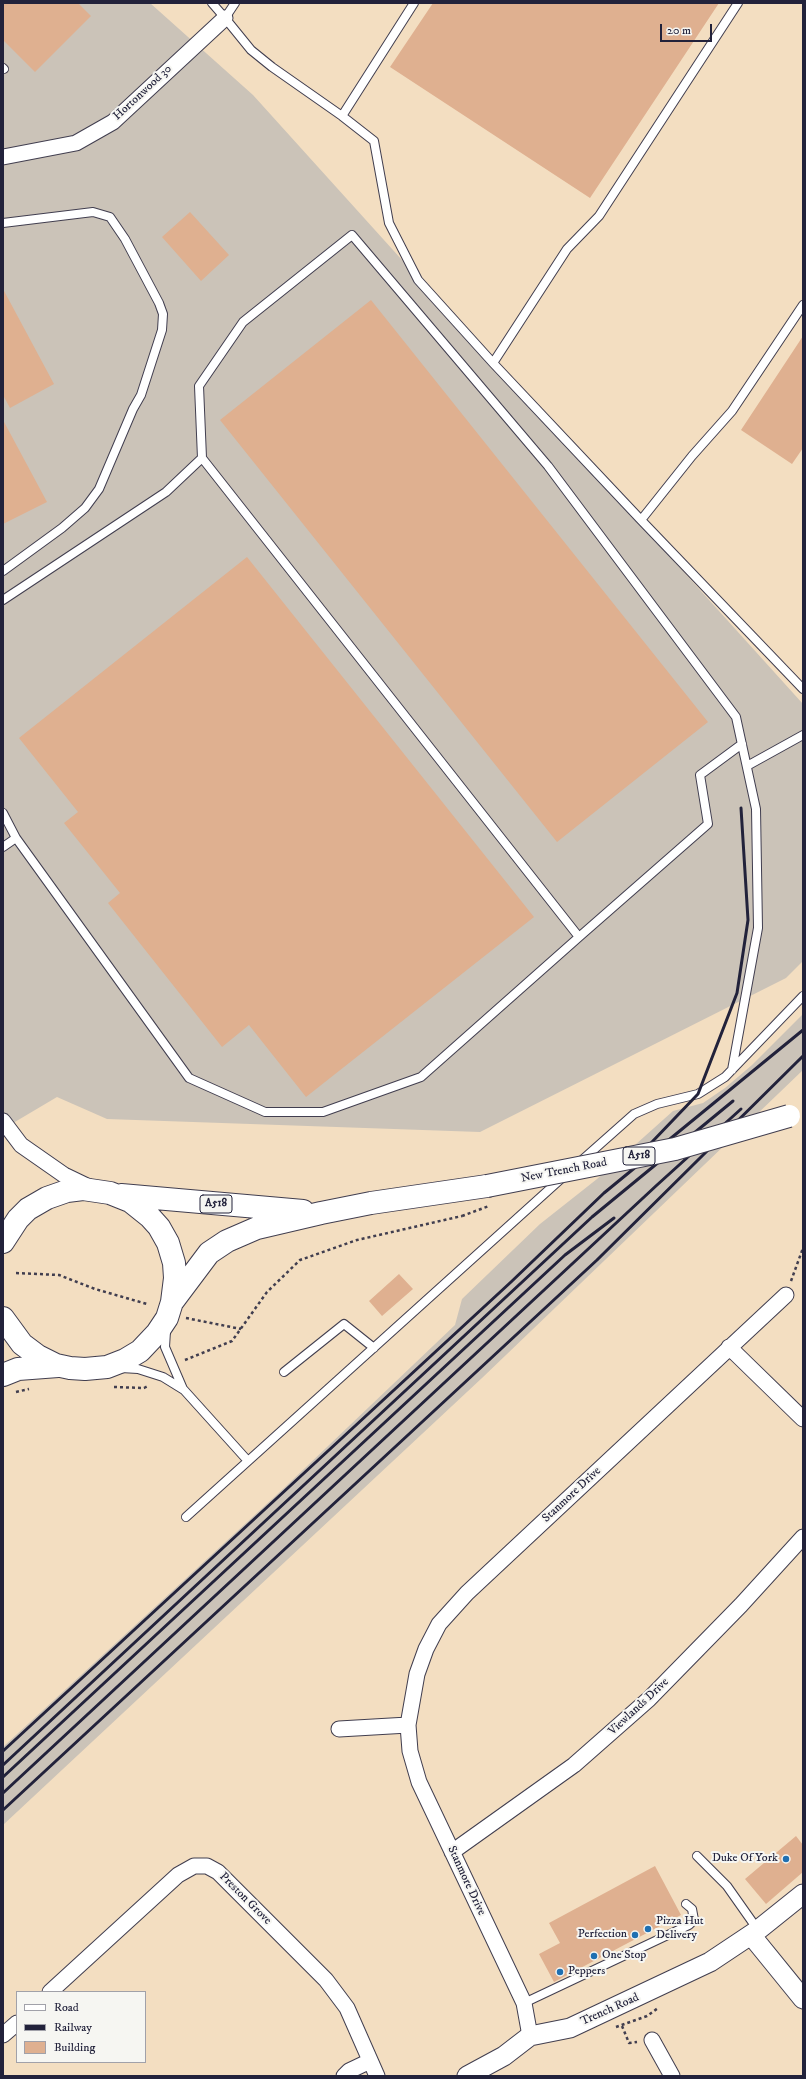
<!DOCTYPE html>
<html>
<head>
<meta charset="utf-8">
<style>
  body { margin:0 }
  #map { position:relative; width:806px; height:2079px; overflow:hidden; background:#f3dec1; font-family:"IM FELL DW Pica",serif }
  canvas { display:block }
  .frame { position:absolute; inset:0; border:4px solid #22223b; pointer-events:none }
  .legend { position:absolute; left:16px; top:1991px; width:130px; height:72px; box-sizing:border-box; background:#f6f6f2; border:1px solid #a1a1a9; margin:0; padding:5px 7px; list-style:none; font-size:12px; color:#22223b }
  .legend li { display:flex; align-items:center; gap:8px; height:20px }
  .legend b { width:20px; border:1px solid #a1a1a9 }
  .scale { position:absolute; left:660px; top:24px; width:52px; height:18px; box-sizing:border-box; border:2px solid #22223b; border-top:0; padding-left:5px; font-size:12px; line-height:14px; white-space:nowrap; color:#22223b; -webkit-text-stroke:3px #f6f6f2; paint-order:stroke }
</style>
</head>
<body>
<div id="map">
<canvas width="806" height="2079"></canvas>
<div class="frame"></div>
<ul class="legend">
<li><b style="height:5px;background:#fff"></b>Road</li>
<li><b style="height:5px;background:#22223b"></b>Railway</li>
<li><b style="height:11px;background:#dfb090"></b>Building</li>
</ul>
<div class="scale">20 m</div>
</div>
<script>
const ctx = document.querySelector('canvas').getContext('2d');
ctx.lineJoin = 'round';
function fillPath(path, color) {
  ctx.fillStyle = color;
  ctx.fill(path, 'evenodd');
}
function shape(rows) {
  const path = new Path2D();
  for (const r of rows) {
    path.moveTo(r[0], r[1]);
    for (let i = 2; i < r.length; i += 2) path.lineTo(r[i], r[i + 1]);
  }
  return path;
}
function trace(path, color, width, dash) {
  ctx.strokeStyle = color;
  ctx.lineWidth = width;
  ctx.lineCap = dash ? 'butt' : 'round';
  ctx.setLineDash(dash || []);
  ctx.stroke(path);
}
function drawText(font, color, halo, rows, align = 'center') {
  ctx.font = font + ' "IM FELL DW Pica",serif';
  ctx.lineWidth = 4;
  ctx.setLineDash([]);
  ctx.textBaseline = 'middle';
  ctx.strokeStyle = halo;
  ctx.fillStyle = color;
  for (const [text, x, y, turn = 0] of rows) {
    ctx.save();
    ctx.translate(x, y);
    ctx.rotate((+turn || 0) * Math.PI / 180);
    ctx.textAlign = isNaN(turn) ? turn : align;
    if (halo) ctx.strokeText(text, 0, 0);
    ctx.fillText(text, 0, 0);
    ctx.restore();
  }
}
fillPath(shape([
  [3,3,150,3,253,95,803,704,803,961,786,978,480,1132,107,1119,57,1097,3,1129],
  [803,1014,803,1070,482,1378,3,1825,3,1747,284,1488,455,1325,462,1299,540,1224,597,1179,673,1111,703,1103,725,1088,752,1065]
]), '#cbc3b8');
fillPath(shape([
  [3,3,78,3,91,16,35,72,3,40],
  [433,3,719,3,590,198,390,67],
  [190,212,229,255,201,281,162,237],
  [3,289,54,384,10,408,3,395],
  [371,300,708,722,557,842,220,420],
  [803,336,803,448,792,464,741,430],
  [3,420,47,502,3,524],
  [247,557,534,917,306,1097,249,1025,222,1047,108,903,120,893,64,823,78,812,19,738],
  [399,1274,413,1289,382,1316,369,1301],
  [796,1836,803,1845,803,1872,766,1904,745,1879],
  [655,1866,681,1915,554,1982,539,1954,560,1943,549,1923]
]), '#dfb090');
const service = shape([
  [212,3,225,18,235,3],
  [225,18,251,50,272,67,342,116,374,141,389,223,418,280,493,363,641,520,803,689],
  [3,68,4,69],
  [342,116,414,3],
  [3,223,93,212,110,217,125,239,159,303,163,314,162,330,141,395,133,409,99,489,85,508,62,528,3,571],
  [493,363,567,249,599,216,738,3],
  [202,458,199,386,243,322,352,235,548,466,736,717,756,809,758,928,732,1070],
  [641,520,692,456,732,411,803,305],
  [3,600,166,492,202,458,579,937,421,1077,323,1112,265,1112,189,1078,16,838,3,813],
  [747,766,803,735],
  [3,847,16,838],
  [579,937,708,824,700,775,742,744],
  [581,1161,634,1114,657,1104,698,1094,725,1077,803,996],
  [166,1331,165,1347,183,1389],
  [121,1368,138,1369,163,1377,184,1390,248,1461],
  [284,1372,344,1324,374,1348],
  [186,1517,563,1177],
  [697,1856,727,1886,758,1930],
  [524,2003,689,1925,694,1920,692,1909,686,1904]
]);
const minor = shape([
  [3,157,76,143,113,122,225,18],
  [3,1121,21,1145,64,1175,91,1188],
  [729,1347,803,1419],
  [339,1729,408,1725],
  [452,1852,574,1765,649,1699,741,1605,803,1537],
  [50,1992,178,1875,194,1866,207,1866,218,1872,326,1980,347,2008,377,2076],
  [3,2035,17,2023],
  [530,2036,524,2003,419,1782,410,1751,408,1725,417,1674,426,1649,439,1624,467,1593,786,1295],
  [652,2040,672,2076],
  [344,2076,349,2071,370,2061]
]);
const tertiary = shape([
  [751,1935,803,1999],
  [467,2076,504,2056,530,2036,570,2028,710,1962,758,1930,803,1894]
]);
const trunk = shape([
  [121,1195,303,1211],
  [3,1242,18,1219,28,1209,47,1198,67,1191,83,1189,110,1193,130,1201,150,1217,159,1227,168,1243,174,1263,175,1278,172,1302,167,1318,157,1333,140,1351,125,1360,107,1367,85,1369,70,1368,56,1365,38,1356,22,1344,3,1318],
  [173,1301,209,1253,227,1241,257,1228,321,1213,371,1203,487,1186],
  [3,1375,18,1369,58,1366]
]);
trace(service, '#413e4f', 10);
trace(minor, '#413e4f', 17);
trace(tertiary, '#413e4f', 21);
trace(trunk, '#413e4f', 24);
trace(shape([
  [16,1273,59,1275,95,1289,147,1304],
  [791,1281,803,1248],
  [186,1318,241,1329],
  [185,1360,232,1341,267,1292,300,1260,357,1240,462,1216],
  [114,1387,144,1388,148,1386],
  [16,1392,29,1389],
  [622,2026,629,2043,637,2042],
  [616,2027,647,2016,658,2008]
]), '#413e4f', 2.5, [3, 3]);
trace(service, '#fff', 8);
trace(minor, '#fff', 15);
trace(tertiary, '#fff', 19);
trace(trunk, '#fff', 22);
trace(shape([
  [628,1167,698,1094,737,993,748,920,741,808],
  [3,1751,511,1282,604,1193,803,1030],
  [3,1765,592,1217,733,1101],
  [3,1777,565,1255,614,1218],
  [3,1793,657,1185,741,1109],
  [3,1810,597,1260,803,1056]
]), '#22223b', 3);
const trunkBridge = shape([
  [487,1186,675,1149,789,1116]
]);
trace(trunkBridge, '#413e4f', 24, []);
trace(shape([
  [462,1216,489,1206]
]), '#413e4f', 2.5, [3, 3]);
trace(trunkBridge, '#fff', 22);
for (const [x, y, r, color] of [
  [786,1859,4,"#1f6fb2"],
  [648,1929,4,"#1f6fb2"],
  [635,1935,4,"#1f6fb2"],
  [594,1956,4,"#1f6fb2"],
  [560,1972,4,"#1f6fb2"]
]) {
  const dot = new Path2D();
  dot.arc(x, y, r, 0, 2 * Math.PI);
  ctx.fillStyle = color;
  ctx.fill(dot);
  trace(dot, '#f6f6f2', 1.5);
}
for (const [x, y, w] of [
  [639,1156,32],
  [216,1204,32]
]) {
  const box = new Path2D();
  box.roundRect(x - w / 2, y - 9, w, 18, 3);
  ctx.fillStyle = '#f6f6f2';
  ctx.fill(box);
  trace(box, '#22223b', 1);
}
drawText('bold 11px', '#22223b', null, [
  ["A518",639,1156],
  ["A518",216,1204]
]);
drawText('12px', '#22223b', '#f6f6f2', [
  ["Hortonwood 30",143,93,-43],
  ["New Trench Road",564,1171,-11],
  ["Stanmore Drive",572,1495,-43],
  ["Viewlands Drive",639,1707,-43],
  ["Stanmore Drive",466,1881,65],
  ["Preston Grove",245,1899,45],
  ["Trench Road",610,2010,-24]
]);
drawText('12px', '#22223b', '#f6f6f2', [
  ["Duke Of York",778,1859,"right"],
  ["Pizza Hut",656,1922],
  ["Delivery",656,1936],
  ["Perfection",627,1935,"right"],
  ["One Stop",602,1956],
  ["Peppers",568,1972]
], 'left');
</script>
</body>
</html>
